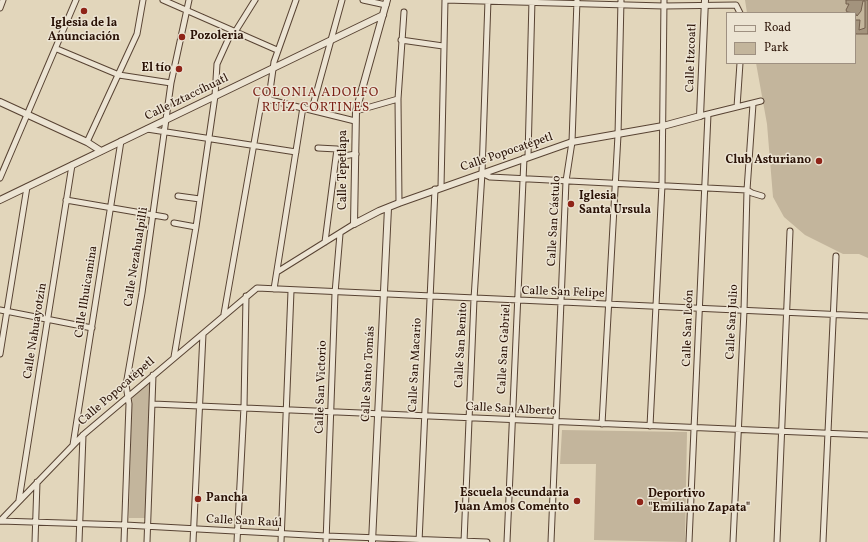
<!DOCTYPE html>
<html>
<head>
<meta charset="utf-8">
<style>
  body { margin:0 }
  #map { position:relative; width:868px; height:542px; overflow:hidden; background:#e2d6bb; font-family:Vollkorn,serif }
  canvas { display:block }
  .legend { position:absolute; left:726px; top:12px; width:130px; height:52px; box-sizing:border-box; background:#ece4d3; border:1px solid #9e9081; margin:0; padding:5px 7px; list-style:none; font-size:12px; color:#2a1206 }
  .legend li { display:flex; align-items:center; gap:8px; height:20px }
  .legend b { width:20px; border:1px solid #9e9081 }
</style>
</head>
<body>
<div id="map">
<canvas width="868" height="542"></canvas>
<ul class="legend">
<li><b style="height:5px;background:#ece4d3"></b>Road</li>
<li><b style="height:11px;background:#c3b59c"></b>Park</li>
</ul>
</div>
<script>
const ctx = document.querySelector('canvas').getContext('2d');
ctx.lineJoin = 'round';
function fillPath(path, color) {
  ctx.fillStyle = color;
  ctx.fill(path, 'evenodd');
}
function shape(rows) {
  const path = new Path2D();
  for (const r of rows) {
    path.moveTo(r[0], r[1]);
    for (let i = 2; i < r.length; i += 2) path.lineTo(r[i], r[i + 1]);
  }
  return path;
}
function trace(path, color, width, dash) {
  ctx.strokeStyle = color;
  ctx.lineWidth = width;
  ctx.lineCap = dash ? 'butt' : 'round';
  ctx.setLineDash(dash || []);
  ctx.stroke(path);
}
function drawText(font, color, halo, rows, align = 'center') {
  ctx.font = font + ' Vollkorn,serif';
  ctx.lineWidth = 3;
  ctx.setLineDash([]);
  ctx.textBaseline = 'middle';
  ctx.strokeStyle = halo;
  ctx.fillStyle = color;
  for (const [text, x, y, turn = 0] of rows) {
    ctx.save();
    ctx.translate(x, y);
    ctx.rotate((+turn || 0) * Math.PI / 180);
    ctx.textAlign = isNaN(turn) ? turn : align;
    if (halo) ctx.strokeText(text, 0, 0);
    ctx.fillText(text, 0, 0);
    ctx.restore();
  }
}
fillPath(shape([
  [745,0,868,0,868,258,859,254,843,254,805,235,784,217,773,197,767,124,756,63,855,63,855,13,747,13],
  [150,382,145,518,129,518,132,398],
  [562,430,687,432,685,542,594,540,596,464,560,464]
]), '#c3b59c');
const water = shape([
  [846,0,868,0,868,34,856,34,855,31,855,20,860,20,859,30,865,28,865,1,863,1,861,11,857,16,855,13,847,12,846,10,849,4,846,4,846,0]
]);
fillPath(water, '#a3937d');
trace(water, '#735f4d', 1);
const minor = shape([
  [163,0,277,50],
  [363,0,386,5],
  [445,0,664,6,736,5,740,13],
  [0,8,3,0],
  [235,32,255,0],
  [401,40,443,46],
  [57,49,119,75,171,83],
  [269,98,274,62,296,0],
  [737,107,740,63],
  [312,109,342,0],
  [356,111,398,99],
  [700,116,761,101],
  [147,129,296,152],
  [87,142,137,34,143,0],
  [318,148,337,149,325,242],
  [528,156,532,0],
  [337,157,356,154],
  [482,173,490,177,747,190,752,193,762,196],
  [0,178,76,0],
  [441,187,445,0],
  [178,196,200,199],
  [66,200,165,217],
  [399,203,398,99,404,12],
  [174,223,196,227],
  [277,272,354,224],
  [274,289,303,107],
  [0,310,92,328],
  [224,314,262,98,355,121],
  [0,354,27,187],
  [174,357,196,227,215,96,217,64,232,31],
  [153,404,868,435],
  [602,424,618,135,621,0],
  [650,426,662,185,664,0],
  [73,445,121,141],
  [19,500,72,165],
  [0,521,83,435,257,288,868,316],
  [0,521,125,525,326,536,487,542],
  [35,542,37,482],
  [79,542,83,435],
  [124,542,129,404,126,385,142,293,171,83,189,0],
  [147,542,153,375],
  [193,542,203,334],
  [237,542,244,407,246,296],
  [281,542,291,291],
  [326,542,335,293,340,234],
  [419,542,435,189],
  [464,542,474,299,482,173,488,0],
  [507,542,524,158],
  [551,542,566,181,572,142,577,0],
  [689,542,708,114],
  [733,542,744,311,747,190,753,104],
  [777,542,790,231],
  [823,542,836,256]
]);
const tertiary = shape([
  [0,102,87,142,101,151],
  [0,200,383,15],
  [354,224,379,211,399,203,572,142,663,126,700,116,705,0],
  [354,224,356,111,387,0],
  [372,542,388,208]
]);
trace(minor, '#584333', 7);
trace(tertiary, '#584333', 8);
trace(minor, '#ece4d3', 5);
trace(tertiary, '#ece4d3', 6);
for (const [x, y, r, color] of [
  [84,11,4,"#8f2418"],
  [182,37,4,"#8f2418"],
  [179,69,4,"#8f2418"],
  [819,161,4,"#8f2418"],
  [571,204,4,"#8f2418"],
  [198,499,4,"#8f2418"],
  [577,501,4,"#8f2418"],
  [640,502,4,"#8f2418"]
]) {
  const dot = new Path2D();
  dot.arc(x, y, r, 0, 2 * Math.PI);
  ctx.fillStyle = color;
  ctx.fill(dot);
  trace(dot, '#ece4d3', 1.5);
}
drawText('bold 12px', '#2a1206', '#ece4d3', [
  ["Iglesia de la",84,24,"center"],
  ["Anunciación",84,38,"center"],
  ["Pozoleria",190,37],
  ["El tío",171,69,"right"],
  ["Club Asturiano",811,161,"right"],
  ["Iglesia",579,197],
  ["Santa Ursula",579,211],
  ["Escuela Secundaria",569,494,"right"],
  ["Juan Amos Comento",569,508,"right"],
  ["Deportivo",648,495],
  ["\"Emiliano Zapata\"",648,509],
  ["Pancha",206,499]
], 'left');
drawText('12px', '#2a1206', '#ece4d3', [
  ["Calle Itzcoatl",692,58,-88],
  ["Calle Iztaccíhuatl",187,98,-26],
  ["Calle Popocatépetl",507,153,-19],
  ["Calle Tepetlapa",344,170,-90],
  ["Calle San Cástulo",555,221,-87],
  ["Calle Nezahualpilli",137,257,-81],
  ["Calle Ilhuicamina",87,292,-81],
  ["Calle San Felipe",563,293,2],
  ["Calle San Julio",733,322,-87],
  ["Calle San León",689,328,-88],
  ["Calle Nahuayotzin",36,331,-81],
  ["Calle San Benito",462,345,-87],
  ["Calle San Gabriel",505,349,-87],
  ["Calle San Macario",416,365,-87],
  ["Calle Santo Tomás",369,374,-87],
  ["Calle San Victorio",322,387,-88],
  ["Calle Popocatépetl",117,392,-41],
  ["Calle San Alberto",511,410,3],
  ["Calle San Raúl",244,522,3]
]);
ctx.letterSpacing = '1px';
drawText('13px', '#7a1f14', '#ece4d3', [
  ["COLONIA ADOLFO",316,94],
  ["RUÍZ CORTINES",316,109]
]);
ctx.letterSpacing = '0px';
</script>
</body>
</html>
